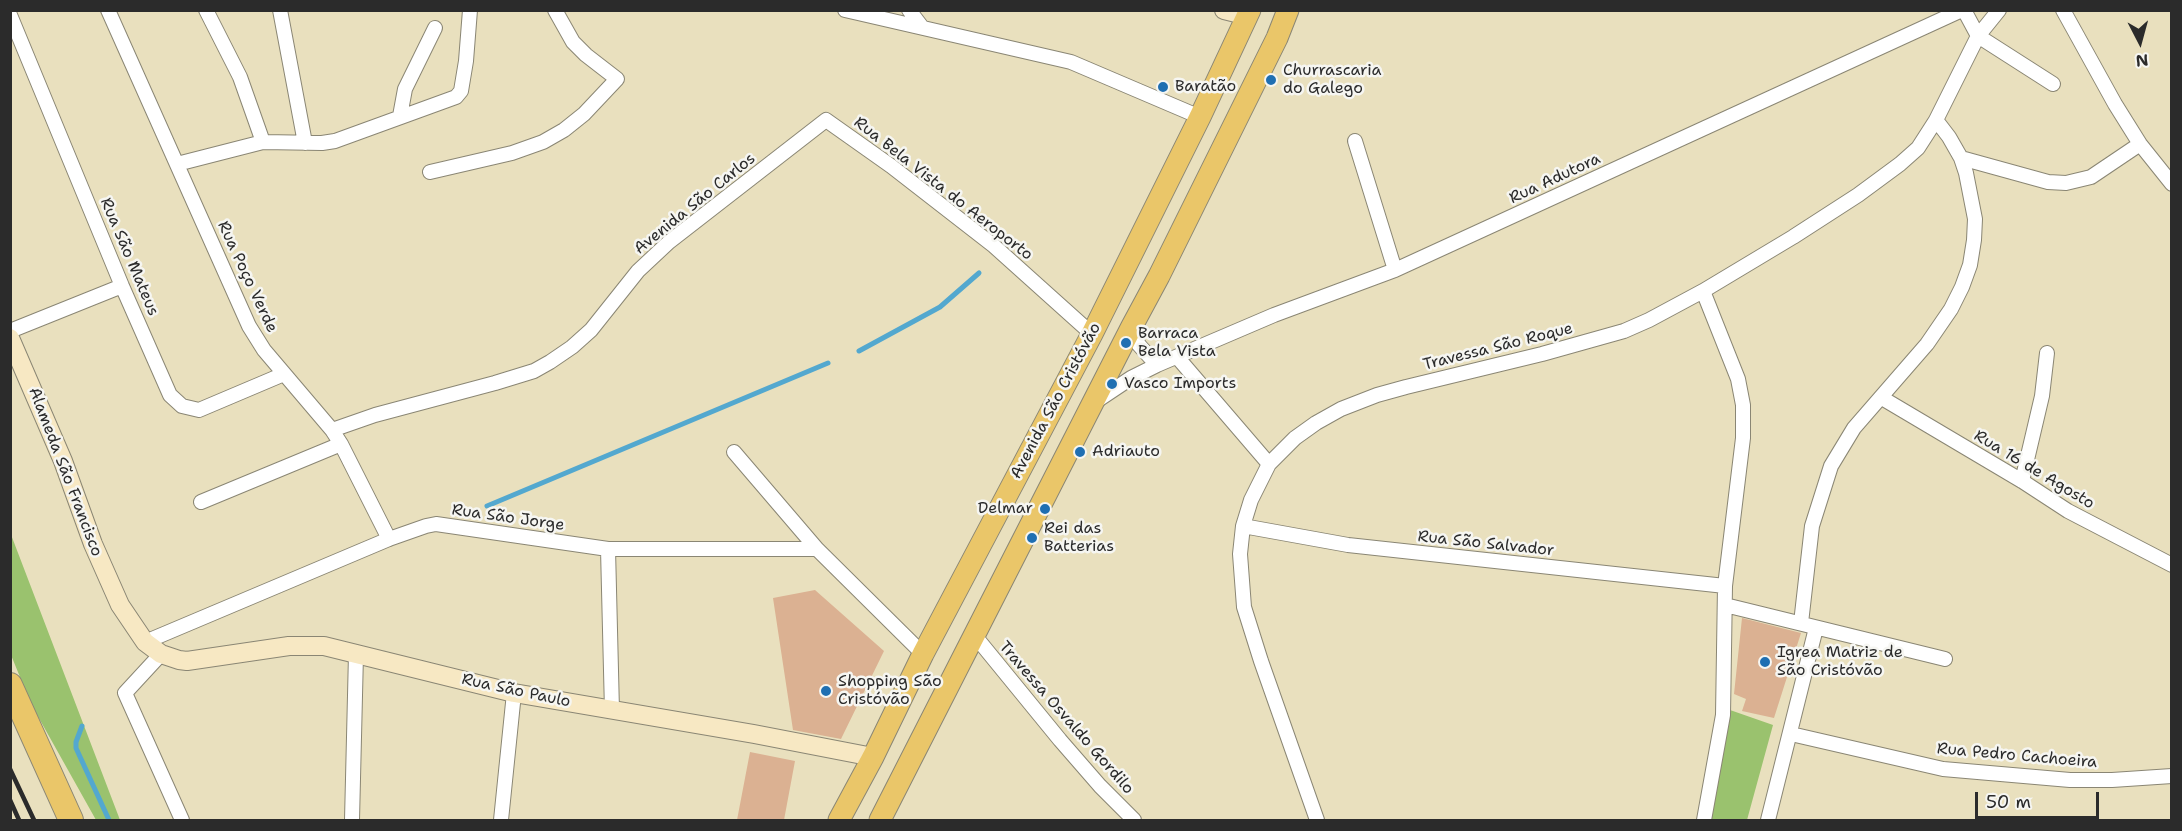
<!DOCTYPE html>
<html>
<head>
<meta charset="utf-8">
<style>
  body { margin:0 }
  #map { position:relative; width:2182px; height:831px; overflow:hidden; background:#e9e0be; font-family:"Shantell Sans",sans-serif }
  canvas { display:block }
  .frame { position:absolute; inset:0; border:12px solid #2b2b2b; pointer-events:none }
  .north { position:absolute; left:2110px; top:12px; width:60px; height:60px; -webkit-text-stroke:4px #f6f6f2; paint-order:stroke; rotate:174deg; font-size:16px; font-weight:700; line-height:24px; text-align:center; color:#2b2b2b }
  .north::after { content:''; display:block; margin:auto; width:21px; height:27px; background:#2b2b2b; clip-path:polygon(50% 0,100% 100%,50% 72%,0 100%) }
  .scale { position:absolute; left:1975px; top:792px; width:124px; height:27px; box-sizing:border-box; border:3px solid #2b2b2b; border-top:0; padding-left:8px; font-size:18px; line-height:21px; white-space:nowrap; color:#2b2b2b; -webkit-text-stroke:4px #f6f6f2; paint-order:stroke }
</style>
</head>
<body>
<div id="map">
<canvas width="2182" height="831"></canvas>
<div class="frame"></div>
<div class="north">N</div>
<div class="scale">50 m</div>
</div>
<script>
const ctx = document.querySelector('canvas').getContext('2d');
ctx.lineJoin = 'round';
function fillPath(path, color) {
  ctx.fillStyle = color;
  ctx.fill(path, 'evenodd');
}
function shape(rows) {
  const path = new Path2D();
  for (const r of rows) {
    path.moveTo(r[0], r[1]);
    for (let i = 2; i < r.length; i += 2) path.lineTo(r[i], r[i + 1]);
  }
  return path;
}
function trace(path, color, width, dash) {
  ctx.strokeStyle = color;
  ctx.lineWidth = width;
  ctx.lineCap = dash ? 'butt' : 'round';
  ctx.setLineDash(dash || []);
  ctx.stroke(path);
}
function drawText(font, color, halo, rows, align = 'center') {
  ctx.font = font + ' "Shantell Sans",sans-serif';
  ctx.lineWidth = 5;
  ctx.setLineDash([]);
  ctx.textBaseline = 'middle';
  ctx.strokeStyle = halo;
  ctx.fillStyle = color;
  for (const [text, x, y, turn = 0] of rows) {
    ctx.save();
    ctx.translate(x, y);
    ctx.rotate((+turn || 0) * Math.PI / 180);
    ctx.textAlign = isNaN(turn) ? turn : align;
    if (halo) ctx.strokeText(text, 0, 0);
    ctx.fillText(text, 0, 0);
    ctx.restore();
  }
}
fillPath(shape([
  [10,532,120,820,96,820,31,704,11,655],
  [1730,710,1773,725,1747,820,1708,820]
]), '#9ac26e');
trace(shape([
  [859,351,940,307,979,273],
  [487,506,828,363],
  [82,726,76,742,76,748,109,820]
]), '#53a8cf', 5);
fillPath(shape([
  [815,590,884,651,841,739,793,730,773,598],
  [1742,618,1801,633,1774,718,1742,711,1746,699,1734,694],
  [750,752,795,761,784,820,737,820]
]), '#dbb192');
const street = shape([
  [108,10,249,326,264,350,332,430,341,444,389,539],
  [206,10,240,77,263,142],
  [280,10,305,143],
  [845,10,1071,62,1200,117],
  [909,10,922,27],
  [1964,10,1978,36,2053,84],
  [2063,10,2115,104,2140,144,2172,184],
  [10,15,122,286,170,395,182,406,199,410,284,374],
  [400,116,405,89,435,28],
  [1355,141,1395,270],
  [1961,158,2048,182,2066,183,2091,177,2140,144],
  [177,164,263,142,322,143,335,141,456,97,461,91,466,61,470,10],
  [430,172,512,153,543,142,564,130,584,114,617,79,586,55,573,42,555,10],
  [1703,291,1738,379,1743,405,1743,438,1725,586,1723,715,1704,820],
  [1131,328,1139,345,1157,365],
  [10,331,122,286],
  [1178,358,1269,464],
  [1882,398,2022,481,2068,511,2172,565],
  [1095,402,1131,378,1157,365,1274,315,1395,270,1962,10],
  [332,430,375,415,495,383,534,371,550,362,572,347,591,330,638,271,669,242,826,120,891,166,994,246,1092,334],
  [734,452,817,549,923,654],
  [2022,481,2042,396,2047,353],
  [201,502,341,444],
  [1243,526,1348,545,1725,586],
  [608,549,612,711],
  [1725,605,1945,659],
  [1801,623,1812,526,1831,466,1854,428,1927,344,1951,309,1962,287,1970,265,1974,240,1975,219,1966,173,1961,158,1949,137,1936,120],
  [975,636,1060,740,1100,786,1134,820],
  [145,642,389,539,426,526,436,524,608,549,817,549],
  [161,654,125,693,182,820],
  [1791,734,1943,769,2070,780,2112,780,2172,776],
  [352,820,356,654],
  [501,820,514,693],
  [1317,820,1261,661,1244,607,1240,554,1243,526,1251,500,1269,464,1295,438,1316,423,1341,409,1377,395,1406,387,1542,354,1624,331,1649,320,1703,291,1793,237,1858,195,1900,164,1918,148,1936,120,1978,36,1999,10],
  [1768,820,1816,628]
]);
const secondary = shape([
  [1224,10,1248,16],
  [10,338,63,461,93,544,120,605,145,642,161,654,179,660,187,661,289,646,324,646,514,693,754,734,873,757]
]);
const primary = shape([
  [839,820,873,757,923,654,1092,334,1200,117,1250,10],
  [880,820,1131,328,1159,276,1277,38,1288,10]
]);
const highway = shape([
  [10,685,71,820]
]);
trace(street, '#8a8674', 16);
trace(secondary, '#8a8674', 20);
trace(primary, '#8a8674', 23);
trace(highway, '#8a8674', 26);
trace(street, '#fff', 14);
trace(secondary, '#f7e8c3', 18);
trace(primary, '#eac669', 21);
trace(highway, '#eac669', 24);
trace(shape([
  [10,769,34,820],
  [10,800,19,820]
]), '#2b2b2b', 4.5);
for (const [x, y, r, color] of [
  [1271,80,6,"#1f6fb2"],
  [1163,87,6,"#1f6fb2"],
  [1126,343,6,"#1f6fb2"],
  [1112,384,6,"#1f6fb2"],
  [1080,452,6,"#1f6fb2"],
  [1045,509,6,"#1f6fb2"],
  [1032,538,6,"#1f6fb2"],
  [1765,662,6,"#1f6fb2"],
  [826,691,6,"#1f6fb2"]
]) {
  const dot = new Path2D();
  dot.arc(x, y, r, 0, 2 * Math.PI);
  ctx.fillStyle = color;
  ctx.fill(dot);
  trace(dot, '#f6f6f2', 2);
}
drawText('16px', '#2b2b2b', '#f6f6f2', [
  ["Churrascaria",1283,71],
  ["do Galego",1283,89],
  ["Baratão",1175,87],
  ["Barraca",1138,334],
  ["Bela Vista",1138,352],
  ["Vasco Imports",1124,384],
  ["Adriauto",1092,452],
  ["Delmar",1033,509,"right"],
  ["Rei das",1044,529],
  ["Batterias",1044,547],
  ["Igrea Matriz de",1777,653],
  ["São Cristóvão",1777,671],
  ["Shopping São",838,682],
  ["Cristóvão",838,700]
], 'left');
drawText('16px', '#2b2b2b', '#f6f6f2', [
  ["Rua Adutora",1555,179,-25],
  ["Rua Bela Vista do Aeroporto",943,189,38],
  ["Avenida São Carlos",695,204,-39],
  ["Rua São Mateus",129,257,67],
  ["Rua Poço Verde",247,277,65],
  ["Travessa São Roque",1498,347,-14],
  ["Avenida São Cristóvão",1056,401,-62],
  ["Rua 16 de Agosto",2034,470,31],
  ["Alameda São Francisco",65,472,69],
  ["Rua São Jorge",508,518,8],
  ["Rua São Salvador",1486,544,6],
  ["Rua São Paulo",516,691,12],
  ["Travessa Osvaldo Gordilo",1066,718,49],
  ["Rua Pedro Cachoeira",2017,756,5]
]);
</script>
</body>
</html>
